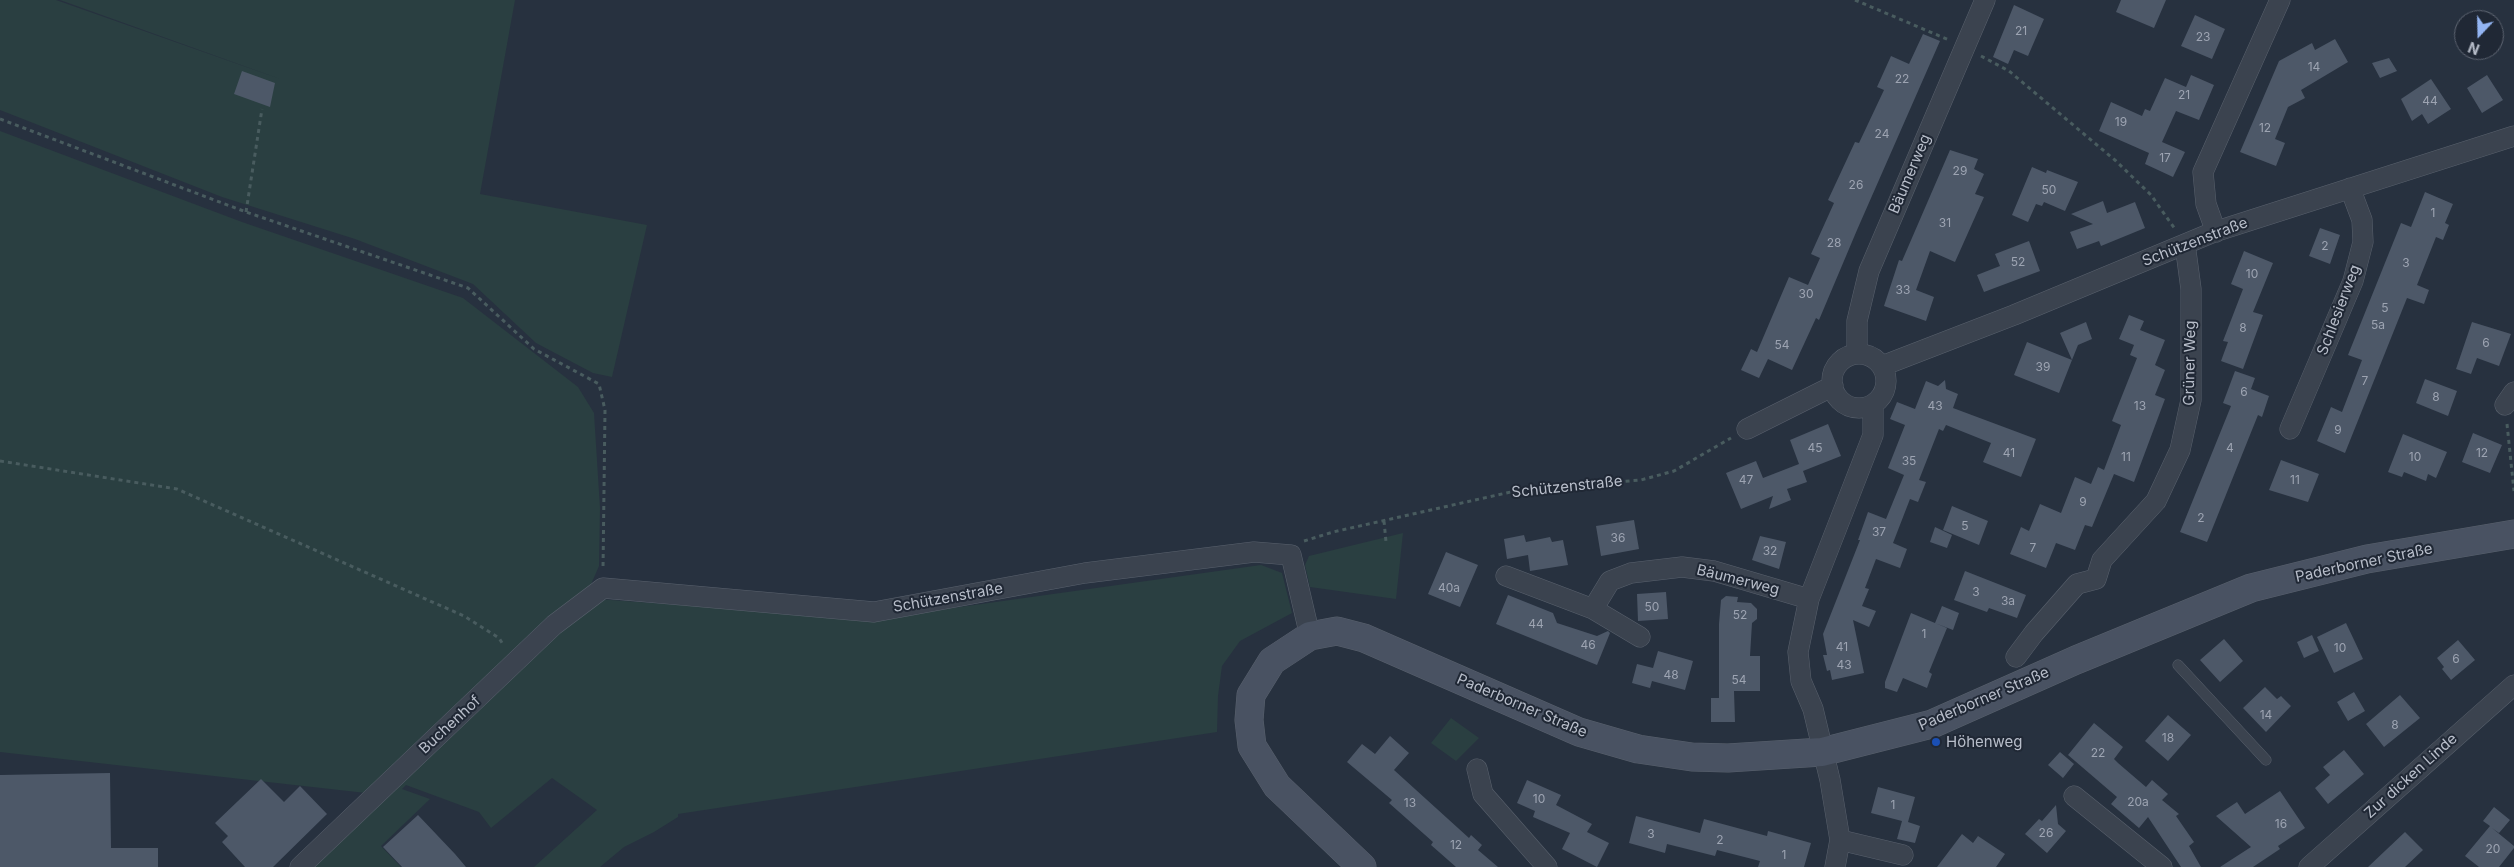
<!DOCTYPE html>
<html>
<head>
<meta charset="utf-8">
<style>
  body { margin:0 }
  #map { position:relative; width:2514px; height:867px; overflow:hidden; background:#27313f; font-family:Inter,sans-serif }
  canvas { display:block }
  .north { position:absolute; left:2454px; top:10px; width:50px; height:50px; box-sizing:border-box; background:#202835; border:1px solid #5d6471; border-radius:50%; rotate:201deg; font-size:14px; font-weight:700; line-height:20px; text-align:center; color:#b8beca }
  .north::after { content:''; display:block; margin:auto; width:18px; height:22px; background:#93b5f3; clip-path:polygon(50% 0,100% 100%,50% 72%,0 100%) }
</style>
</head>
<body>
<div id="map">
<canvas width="2514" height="867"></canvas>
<div class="north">N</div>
</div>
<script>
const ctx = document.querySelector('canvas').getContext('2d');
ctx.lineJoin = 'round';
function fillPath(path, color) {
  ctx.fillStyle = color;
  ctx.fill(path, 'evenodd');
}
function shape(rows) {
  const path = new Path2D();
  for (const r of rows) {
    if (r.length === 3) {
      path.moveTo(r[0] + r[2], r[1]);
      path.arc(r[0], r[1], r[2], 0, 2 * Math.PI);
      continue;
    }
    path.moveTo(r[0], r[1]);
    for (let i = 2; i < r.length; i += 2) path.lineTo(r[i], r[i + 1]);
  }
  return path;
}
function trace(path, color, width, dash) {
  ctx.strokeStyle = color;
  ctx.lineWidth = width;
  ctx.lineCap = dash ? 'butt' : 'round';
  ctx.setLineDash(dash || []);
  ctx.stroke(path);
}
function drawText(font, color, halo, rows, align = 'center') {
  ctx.font = font + ' Inter,sans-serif';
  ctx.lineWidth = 4;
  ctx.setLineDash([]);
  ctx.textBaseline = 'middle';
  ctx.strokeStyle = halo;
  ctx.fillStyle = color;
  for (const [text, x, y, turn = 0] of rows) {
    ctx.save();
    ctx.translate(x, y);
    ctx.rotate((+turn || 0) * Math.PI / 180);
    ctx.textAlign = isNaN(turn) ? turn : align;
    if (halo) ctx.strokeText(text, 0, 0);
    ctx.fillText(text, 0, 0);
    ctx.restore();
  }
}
fillPath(shape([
  [0,0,56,0,283,80,60,0,515,0,480,194,647,225,612,377,593,373,536,343,473,284,355,239,222,197,0,110],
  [0,131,242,222,463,298,578,387,594,413,600,508,599,566,589,589,366,793,0,752],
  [1403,533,1396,599,1310,587,1305,565,1309,556],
  [1261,565,1282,573,1292,613,1240,641,1222,666,1218,696,1217,732,678,814,678,817,654,832,624,847,600,867,534,867,597,810,552,778,491,828,479,812,406,785,402,789,430,799,381,846,401,867,309,867,447,733,597,599,874,619],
  [1451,718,1479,738,1456,761,1431,743]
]), '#2a3f41');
fillPath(shape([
  [2121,0,2166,0,2154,28,2116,12],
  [2014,5,2044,19,2028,56,2014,50,2008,64,1993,57],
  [2195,15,2225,29,2212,59,2181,46],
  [1923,34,1940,41,1857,230,1819,320,1816,318,1792,370,1768,359,1759,378,1741,370,1751,349,1757,352,1789,277,1808,285,1820,258,1811,254,1834,203,1828,200,1855,142,1859,143,1884,90,1877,87,1891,56,1909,64],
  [2335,39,2348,62,2301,90,2305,98,2288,107,2275,139,2285,143,2276,166,2240,152,2279,61,2312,43,2315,50],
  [2389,58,2397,71,2380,78,2372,63],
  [242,71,275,83,270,107,234,94],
  [2191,75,2214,85,2199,120,2176,111,2162,142,2185,152,2173,177,2145,164,2149,153,2099,131,2111,102,2142,116,2145,109,2150,111,2165,78,2186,87],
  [2487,75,2503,100,2482,113,2467,88],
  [2431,79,2451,109,2428,124,2422,114,2412,121,2401,99],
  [1950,150,1978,159,1974,169,1984,174,1975,194,1984,197,1955,262,1930,251,1916,290,1934,297,1926,321,1884,306,1899,260,1902,261],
  [2032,167,2046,173,2047,170,2078,182,2065,211,2044,202,2042,206,2036,204,2028,222,2012,215],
  [2425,192,2453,204,2445,223,2449,225,2443,240,2436,237,2417,285,2429,290,2424,304,2407,298,2345,453,2317,441,2331,407,2342,412,2362,360,2348,355,2401,223,2411,227],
  [2103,201,2107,213,2135,202,2145,228,2101,246,2099,241,2077,249,2070,232,2093,224,2071,214],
  [2320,228,2340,235,2330,264,2309,256],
  [2029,241,2040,271,1984,292,1977,275,2000,266,1995,254],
  [2244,251,2273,263,2253,312,2263,315,2243,369,2221,361,2228,342,2223,341,2243,289,2231,284],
  [2129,315,2144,321,2140,330,2165,340,2155,365,2165,370,2155,395,2165,399,2134,482,2114,474,2092,527,2085,525,2075,550,2056,543,2046,568,2010,554,2021,527,2029,531,2040,504,2061,513,2075,477,2091,484,2098,467,2104,470,2121,425,2112,421,2137,358,2130,355,2134,345,2119,339],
  [2086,322,2092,339,2078,345,2072,360,2060,333],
  [2472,322,2511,334,2499,366,2477,358,2471,374,2456,369],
  [2027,342,2072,360,2059,393,2014,375],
  [2235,371,2255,378,2251,389,2269,396,2262,417,2258,415,2207,542,2180,532,2231,406,2223,403],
  [2425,379,2457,391,2448,416,2416,403],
  [1945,380,1946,389,1958,394,1953,408,2036,439,2021,477,1983,462,1991,443,1946,425,1943,431,1939,429,1919,480,1926,482,1918,502,1910,499,1893,543,1907,549,1900,568,1876,559,1865,588,1869,589,1862,606,1876,611,1869,627,1853,620,1864,673,1832,680,1830,670,1827,671,1823,655,1827,655,1823,634,1860,540,1858,540,1868,512,1886,519,1904,475,1888,468,1905,425,1890,419,1897,402,1915,409,1926,381,1938,386],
  [1828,424,1841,456,1803,471,1807,482,1787,489,1791,500,1769,509,1773,496,1741,509,1726,473,1756,461,1763,478,1799,464,1790,440],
  [2473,433,2502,445,2490,473,2462,462],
  [2403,434,2447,452,2436,478,2428,474,2426,481,2404,472,2402,477,2388,472],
  [2281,460,2319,474,2308,502,2269,490],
  [1952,506,1988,521,1979,545,1943,530],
  [1634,520,1639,549,1601,556,1596,526],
  [1935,527,1952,535,1947,548,1930,542],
  [1524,535,1526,542,1550,537,1552,542,1563,540,1568,565,1530,571,1528,555,1507,559,1504,539],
  [1760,536,1786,542,1779,569,1752,560],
  [1446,552,1478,565,1460,607,1428,594],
  [1965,571,2026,595,2017,618,1989,608,1987,612,1954,600],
  [1666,592,1668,619,1638,621,1637,594],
  [1508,595,1553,613,1557,623,1597,636,1608,631,1610,633,1597,665,1496,624],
  [1726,596,1738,597,1737,602,1751,603,1757,609,1757,619,1752,623,1750,656,1760,656,1760,691,1734,691,1735,722,1711,722,1711,698,1719,698,1719,624,1721,600],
  [1942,606,1959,613,1953,630,1935,623],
  [1911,613,1947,628,1929,672,1932,674,1927,688,1903,678,1897,692,1885,688,1885,682],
  [2346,623,2363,659,2334,673,2317,637],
  [2312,635,2319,651,2304,658,2297,642],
  [2224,639,2243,661,2220,682,2200,660],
  [2458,640,2475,660,2451,680,2442,669,2444,667,2437,658],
  [1658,651,1693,661,1685,690,1652,681,1650,688,1632,683,1637,664,1653,668],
  [2265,687,2277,699,2281,696,2291,706,2266,732,2243,708],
  [2354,692,2365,711,2348,721,2337,702],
  [2400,695,2420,718,2384,747,2366,724],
  [2168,715,2191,735,2168,761,2145,741],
  [2094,723,2123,747,2114,759,2118,763,2146,787,2152,780,2168,794,2162,800,2179,814,2176,816,2194,842,2189,846,2201,867,2181,867,2148,817,2139,828,2111,804,2117,797,2068,755],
  [1390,736,1409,753,1394,770,1469,838,1471,835,1482,845,1478,850,1498,867,1456,867,1431,845,1433,842,1389,803,1392,800,1347,762,1362,744,1375,754],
  [2344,750,2364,774,2328,804,2315,788,2330,775,2323,767],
  [2060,752,2074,764,2063,778,2048,765],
  [110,773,111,848,158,848,158,867,0,867,0,775],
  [261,779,284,802,300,786,327,814,273,867,245,867,222,842,228,836,215,823],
  [1527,780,1561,795,1556,805,1592,824,1587,832,1609,843,1597,867,1562,849,1570,833,1533,817,1535,811,1517,803],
  [1878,787,1915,797,1908,822,1920,826,1915,843,1897,839,1902,821,1871,813],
  [2280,791,2305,828,2278,846,2280,849,2253,867,2220,867,2251,847,2216,816,2237,802,2245,814],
  [2056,805,2058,824,2066,831,2047,853,2025,834,2039,819,2042,821],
  [2494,807,2510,820,2499,833,2492,828,2514,846,2514,848,2499,867,2479,867,2465,856,2490,826,2483,821],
  [418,815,455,854,466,867,402,867,383,847],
  [1636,816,1700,833,1704,819,1767,836,1768,831,1811,843,1804,867,1758,867,1760,861,1717,850,1715,856,1667,844,1665,853,1629,843],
  [2405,832,2423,850,2405,867,2368,867],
  [1962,834,1973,843,1978,836,2005,854,1996,867,1937,867]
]), '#4d5868');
const lane = shape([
  [2178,665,2266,760]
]);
const street = shape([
  [2216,232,2206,204,2203,172,2280,0],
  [1857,354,1857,321,1869,271,1985,0],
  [1859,381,27],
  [1882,366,2014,315,2214,232,2514,136],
  [2505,405,2514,392],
  [1747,429,1833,386],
  [2290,429,2353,281,2363,242,2362,220,2350,188],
  [1506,576,1593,609,1640,637],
  [1593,609,1610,581,1631,573,1682,567,1714,571,1809,599],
  [2016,657,2034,633,2077,584,2096,579,2102,560,2156,501,2180,450,2191,400,2191,289,2185,244],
  [1477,769,1483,794,1547,867],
  [2074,796,2162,867],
  [1840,840,1903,855],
  [300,867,554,625,603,588,874,612,1085,573,1254,552,1291,555,1310,636],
  [1835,867,1840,840,1830,780,1813,709,1801,681,1798,652,1809,599,1873,435,1873,405],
  [2309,867,2514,685]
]);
const secondary = shape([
  [1362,867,1277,786,1252,746,1249,720,1251,695,1272,661,1310,636,1337,631,1364,638,1579,732,1638,749,1692,757,1728,758,1822,752,1932,724,2076,660,2251,588,2367,559,2514,534]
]);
trace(lane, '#59616d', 11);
trace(street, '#59616d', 21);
trace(secondary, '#59616d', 29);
trace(shape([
  [1855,0,1949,40],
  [1981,56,2009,71,2116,161,2151,195,2175,229],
  [0,119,246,212,468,288,534,349,599,384,605,410,603,570],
  [246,212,262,109],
  [2507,424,2514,491],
  [0,461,177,489,464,616,499,638,504,646],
  [1384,521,1386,542],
  [1304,541,1333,532,1524,489,1641,480,1674,471,1731,438]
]), '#495c5f', 3, [4, 4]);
trace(lane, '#3b434f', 10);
trace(street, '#3b434f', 20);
trace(secondary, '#495262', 28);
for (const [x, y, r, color] of [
  [1936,742,5,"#1a4fb4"]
]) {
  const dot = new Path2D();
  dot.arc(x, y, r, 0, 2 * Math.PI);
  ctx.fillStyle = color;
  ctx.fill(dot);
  trace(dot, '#202835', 2);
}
drawText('12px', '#9da4b2', null, [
  ["21",2021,31],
  ["23",2203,37],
  ["14",2314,67],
  ["22",1902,79],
  ["21",2184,95],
  ["44",2430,101],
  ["19",2121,122],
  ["12",2265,128],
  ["24",1882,134],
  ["17",2165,158],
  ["29",1960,171],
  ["26",1856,185],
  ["50",2049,190],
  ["1",2433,213],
  ["31",1945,223],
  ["28",1834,243],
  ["2",2325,246],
  ["52",2018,262],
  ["3",2406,263],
  ["10",2252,274],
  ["33",1903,290],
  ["30",1806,294],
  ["5",2385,308],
  ["5a",2378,325],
  ["8",2243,328],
  ["6",2486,343],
  ["54",1782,345],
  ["39",2043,367],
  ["7",2365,381],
  ["6",2244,392],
  ["8",2436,397],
  ["43",1935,406],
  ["13",2140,406],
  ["9",2338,430],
  ["45",1815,448],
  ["4",2230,448],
  ["41",2009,453],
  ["12",2482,453],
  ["11",2126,457],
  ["10",2415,457],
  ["35",1909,461],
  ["47",1746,480],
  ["11",2295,480],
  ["9",2083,502],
  ["2",2201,518],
  ["5",1965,526],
  ["37",1879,532],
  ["36",1618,538],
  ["7",2033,548],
  ["32",1770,551],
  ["40a",1449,588],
  ["3",1976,592],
  ["3a",2008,601],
  ["50",1652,607],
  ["52",1740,615],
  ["44",1536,624],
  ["1",1924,634],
  ["46",1588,645],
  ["41",1842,647],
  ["10",2340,648],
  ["6",2456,659],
  ["43",1844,665],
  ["48",1671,675],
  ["54",1739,680],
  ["14",2266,715],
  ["8",2395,725],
  ["18",2168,738],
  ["22",2098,753],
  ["10",1539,799],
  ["20a",2138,802],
  ["13",1410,803],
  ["1",1893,805],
  ["16",2281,824],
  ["26",2046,833],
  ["3",1651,834],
  ["2",1720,840],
  ["12",1456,845],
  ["20",2493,849],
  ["1",1784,855]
]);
drawText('15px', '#b8beca', '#202835', [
  ["Bäumerweg",1910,174,-67],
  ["Schützenstraße",2195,242,-21],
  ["Schlesierweg",2339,310,-69],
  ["Grüner Weg",2190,363,-89],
  ["Schützenstraße",1567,487,-6],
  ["Paderborner Straße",2364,563,-12],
  ["Bäumerweg",1738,580,14],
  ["Schützenstraße",948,598,-10],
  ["Paderborner Straße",1984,699,-23],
  ["Paderborner Straße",1522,706,23],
  ["Buchenhof",450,725,-43],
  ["Zur dicken Linde",2411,776,-42]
]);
drawText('15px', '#b8beca', '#202835', [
  ["Höhenweg",1946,742]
], 'left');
</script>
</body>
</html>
